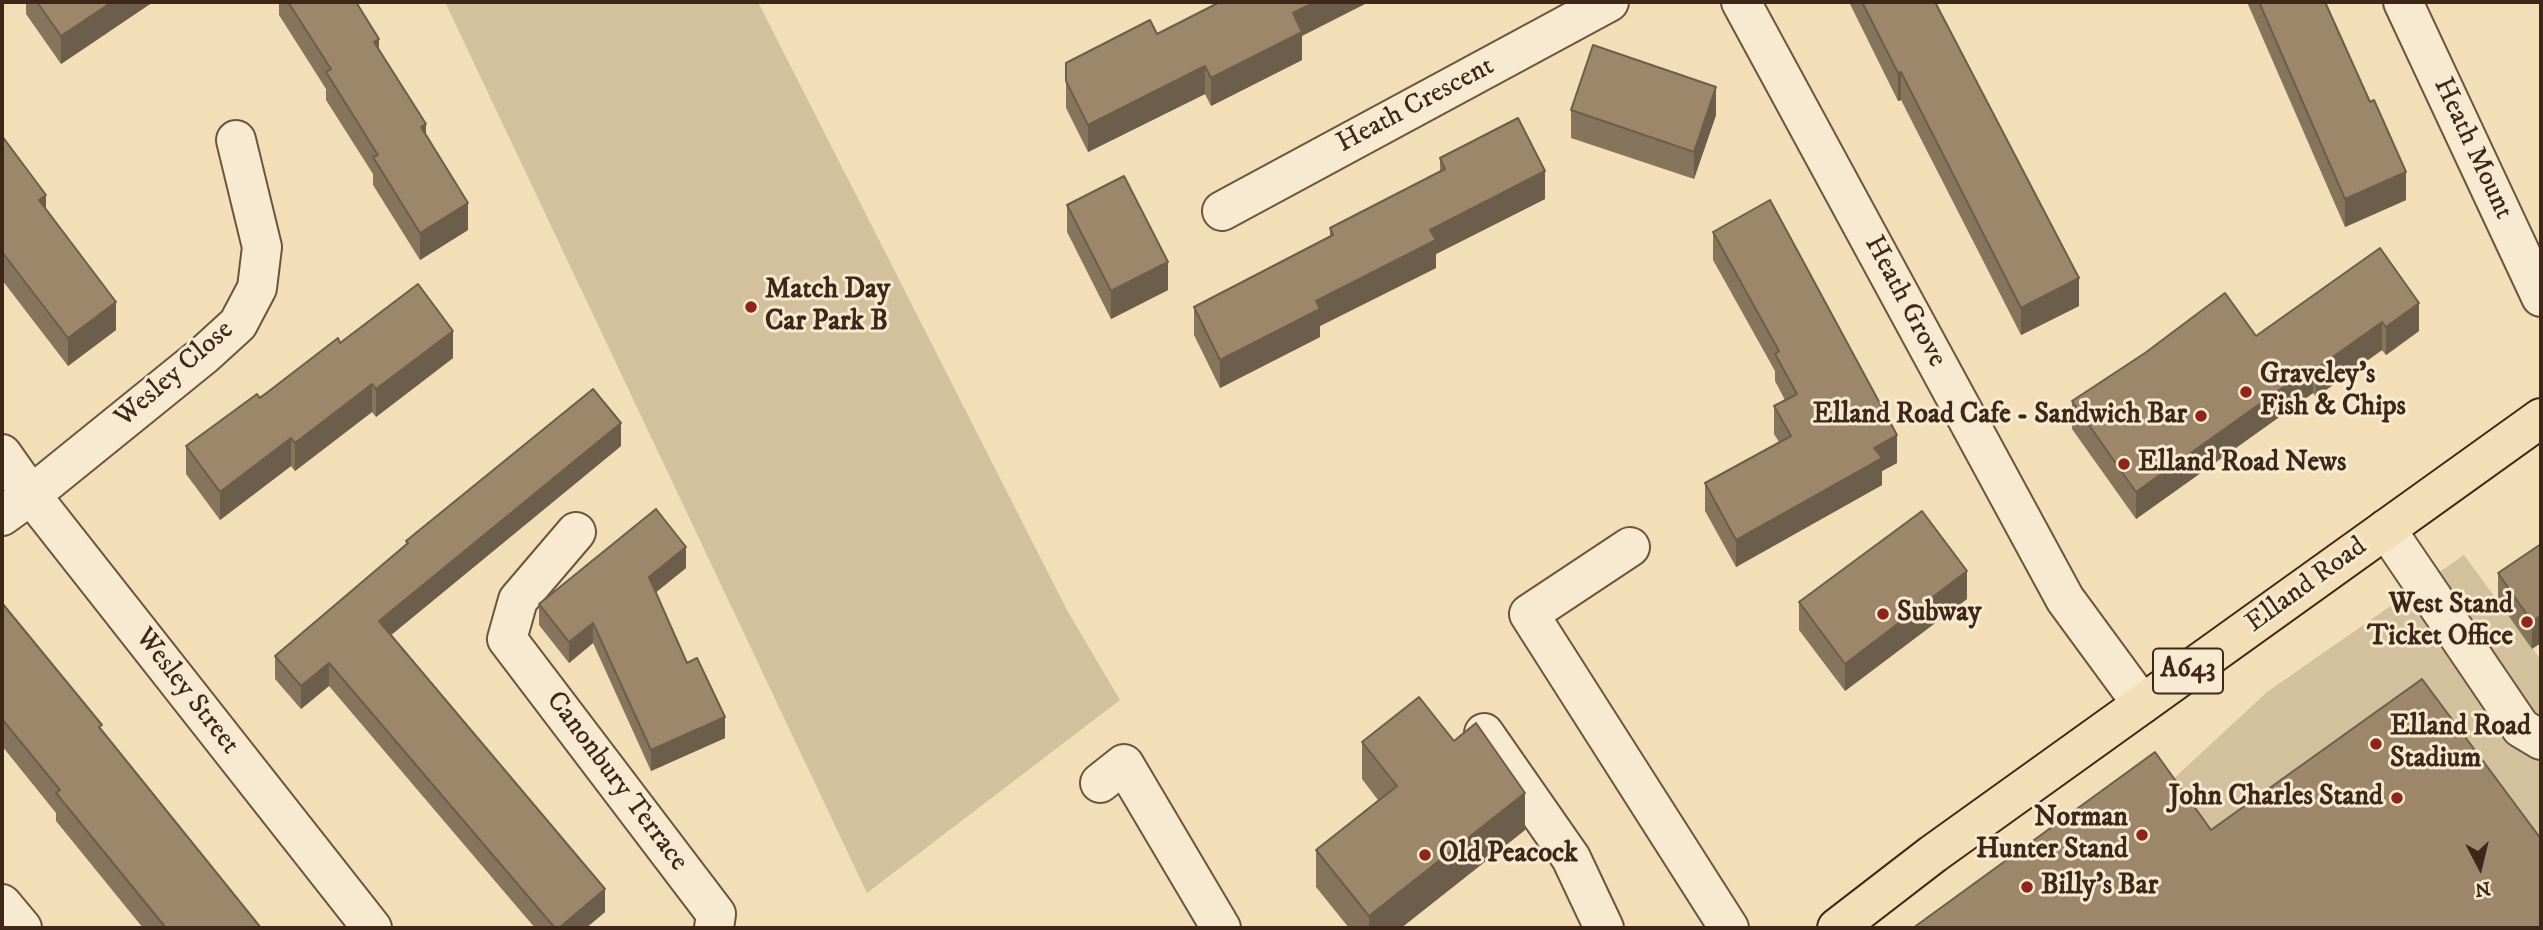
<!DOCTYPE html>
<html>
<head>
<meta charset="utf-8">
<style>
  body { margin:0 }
  #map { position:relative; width:2543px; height:930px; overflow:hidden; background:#f2dfb7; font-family:"IM FELL DW Pica",serif }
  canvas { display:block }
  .frame { position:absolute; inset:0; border:4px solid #3e2719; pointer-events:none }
  .north { position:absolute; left:2445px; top:832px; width:70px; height:70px; -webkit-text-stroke:5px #f7ead0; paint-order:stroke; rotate:173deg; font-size:19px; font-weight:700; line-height:28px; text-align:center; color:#3e2719 }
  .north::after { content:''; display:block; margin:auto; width:24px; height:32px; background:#3e2719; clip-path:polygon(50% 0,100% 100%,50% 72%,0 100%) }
</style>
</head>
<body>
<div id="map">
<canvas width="2543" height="930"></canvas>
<div class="frame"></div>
<div class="north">N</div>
</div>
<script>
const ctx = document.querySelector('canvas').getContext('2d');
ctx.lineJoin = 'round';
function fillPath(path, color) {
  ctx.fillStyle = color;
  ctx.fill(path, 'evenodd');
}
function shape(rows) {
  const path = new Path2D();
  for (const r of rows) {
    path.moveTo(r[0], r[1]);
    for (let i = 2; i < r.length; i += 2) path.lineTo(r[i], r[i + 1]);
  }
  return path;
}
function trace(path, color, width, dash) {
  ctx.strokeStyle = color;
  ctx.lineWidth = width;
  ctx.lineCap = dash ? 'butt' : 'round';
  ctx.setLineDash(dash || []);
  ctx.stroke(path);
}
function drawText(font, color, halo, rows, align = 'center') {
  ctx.font = font + ' "IM FELL DW Pica",serif';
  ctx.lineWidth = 6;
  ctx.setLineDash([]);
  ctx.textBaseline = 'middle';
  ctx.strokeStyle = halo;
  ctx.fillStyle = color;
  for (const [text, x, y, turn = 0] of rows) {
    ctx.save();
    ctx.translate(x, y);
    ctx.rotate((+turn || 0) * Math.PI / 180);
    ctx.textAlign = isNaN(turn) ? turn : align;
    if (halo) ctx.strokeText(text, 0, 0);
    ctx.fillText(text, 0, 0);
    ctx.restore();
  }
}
fillPath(shape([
  [445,2,758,2,1068,612,1120,700,867,893],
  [2464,555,2541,660,2541,928,1973,928,2155,796,2267,692]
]), '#d3c09c');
const minor = shape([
  [1741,2,2065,599,2142,704],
  [2403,2,2541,297],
  [1222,211,1609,2],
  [2,454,31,495,372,928],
  [2,516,31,495,204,355,238,324,257,288,262,247,236,140],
  [2386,529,2521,728,2541,740],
  [576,532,518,600,507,639,716,914,714,928],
  [1630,547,1529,614,1729,928],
  [1484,733,1571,858,1604,928],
  [1100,783,1124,764,1221,928],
  [2,904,22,928]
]);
const major = shape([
  [1837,928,1933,854,2541,418]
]);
trace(minor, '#6b5540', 42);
trace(major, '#3e2719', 42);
trace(minor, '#f7ead0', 38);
trace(major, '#f2dfb7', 38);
fillPath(shape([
  [26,2,153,2,61,64,26,14],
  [279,2,288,2,379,50,426,135,468,230,420,260,373,185,373,174,326,100,326,89,279,15],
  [1849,2,1935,2,2079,306,2021,335,1901,100,1898,101],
  [2247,2,2325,2,2406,200,2345,227],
  [1157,34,1302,36,1302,60,1211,106,1205,94,1088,152,1066,108,1066,63],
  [1571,110,1716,115,1694,179,1571,138],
  [2,136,116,330,68,366,2,280],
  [1440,158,1545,199,1436,254,1436,268,1320,326,1320,337,1220,388,1194,335,1194,307,1330,237,1330,228,1440,172],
  [1067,205,1168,290,1111,319,1067,232],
  [1713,232,1897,463,1882,471,1882,485,1736,567,1705,511,1705,483,1779,442,1774,434,1774,406,1785,400,1775,381,1775,371,1713,260],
  [2380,248,2419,331,2386,355,2382,350,2316,397,2313,393,2136,519,2072,429,2072,401,2145,353,2256,336],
  [340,343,453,358,376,417,372,412,295,471,291,466,220,520,186,474,186,446],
  [621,446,391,635,605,912,586,928,535,928,329,686,301,709,275,679,275,656,406,545,406,541],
  [2541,544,2532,649,2498,601,2498,573],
  [686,568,656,592,687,663,725,738,651,771,593,643,569,663,539,625,539,604],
  [1967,599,1845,691,1799,630,1799,602],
  [2,603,102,731,261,928,143,928,56,821,56,813,2,746],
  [1362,742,1525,830,1401,928,1349,928,1316,887,1316,850,1378,800,1362,779]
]), '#86745c');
fillPath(shape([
  [112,2,153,2,61,64,61,36],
  [1315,2,1369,2,1302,36,1302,60,1211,106,1211,78,1293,13],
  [379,39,379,66,374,42],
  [1205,66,1205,94,1088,152,1088,125],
  [1901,72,1901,100,1898,101,1898,73],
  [1716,87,1716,115,1694,179,1694,152],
  [426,124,426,152,421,127],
  [1545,171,1545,199,1436,254,1436,268,1320,326,1320,337,1220,388,1220,360,1430,230],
  [2406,172,2406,200,2345,227,2345,199],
  [46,195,46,222,39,200],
  [468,203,468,230,420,260,420,233],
  [1168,262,1168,290,1111,319,1111,291],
  [2079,278,2079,306,2021,335,2021,308],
  [116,302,116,330,68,366,68,338],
  [2419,303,2419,331,2386,355,2386,327],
  [2382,322,2382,350,2316,397,2316,369],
  [453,331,453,358,376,417,376,389],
  [2313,366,2313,393,2136,519,2136,492],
  [372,384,372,412,295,471,295,443],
  [621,423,621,446,379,645,379,621],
  [1897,435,1897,463,1882,471,1882,485,1736,567,1736,540,1874,448],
  [291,438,291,466,220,520,220,492],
  [686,547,686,568,649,598,649,577],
  [1967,571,1967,599,1845,691,1845,664],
  [2541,615,2541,643,2532,649,2532,622],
  [593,623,593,643,569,663,569,642],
  [329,663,329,686,301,709,301,686],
  [725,717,725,738,651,771,651,750],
  [1525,793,1525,830,1401,928,1369,928,1369,916],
  [605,889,605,912,586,928,559,928]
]), '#6d5e4b');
const building = shape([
  [37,2,112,2,61,36,37,2],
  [288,2,356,2,379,39,374,42,426,124,421,127,468,203,420,233,373,157,378,155,326,72,331,69,288,2],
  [1220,2,1315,2,1293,13,1302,32,1211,78,1205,66,1088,125,1066,81,1066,63,1150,20,1157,34,1220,2],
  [1862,2,1935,2,2079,278,2021,308,1901,72,1898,73,1862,2],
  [2259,2,2325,2,2370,102,2374,100,2406,172,2345,199,2259,2],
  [1593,45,1716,87,1694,152,1571,110,1593,45],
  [1518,118,1545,171,1430,230,1436,240,1316,301,1320,309,1220,360,1194,307,1333,235,1330,228,1445,169,1440,158,1518,118],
  [2,136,46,195,39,200,116,302,68,338,2,252,2,136],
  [1124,176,1168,262,1111,291,1067,205,1124,176],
  [1770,200,1897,435,1874,448,1882,458,1736,540,1705,483,1791,436,1774,406,1797,394,1775,354,1779,351,1713,232,1770,200],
  [2380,248,2419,303,2386,327,2382,322,2316,369,2313,366,2136,492,2072,401,2145,353,2225,293,2256,336,2380,248],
  [418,284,453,331,376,389,372,384,295,443,291,438,220,492,186,446,257,394,260,398,338,338,340,343,418,284],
  [593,389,621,423,379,621,605,889,559,928,555,928,329,663,301,686,275,656,408,543,406,541,593,389],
  [656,509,686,547,649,577,687,663,697,658,725,717,651,750,593,623,569,642,539,604,656,509],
  [1922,511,1967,571,1845,664,1799,602,1922,511],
  [2541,544,2541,615,2532,622,2498,573,2541,544],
  [2,603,102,725,99,727,261,928,166,928,56,793,60,790,2,719,2,603],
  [2422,679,2541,839,2541,928,1913,928,2155,752,2211,830,2422,679],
  [1419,697,1454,741,1476,723,1525,793,1369,916,1316,850,1397,786,1362,742,1419,697]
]);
fillPath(building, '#9c876b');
trace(building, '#6d5e4b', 2);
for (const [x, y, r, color] of [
  [751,307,7,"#8f2418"],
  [2246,392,7,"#8f2418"],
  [2201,416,7,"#8f2418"],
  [2124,464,7,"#8f2418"],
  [1883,614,7,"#8f2418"],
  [2527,622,7,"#8f2418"],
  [2376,744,7,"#8f2418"],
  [2397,798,7,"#8f2418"],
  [2142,835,7,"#8f2418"],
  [1425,855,7,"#8f2418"],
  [2027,887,7,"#8f2418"]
]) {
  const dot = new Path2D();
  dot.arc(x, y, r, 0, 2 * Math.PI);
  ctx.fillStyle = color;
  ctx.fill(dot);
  trace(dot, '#f7ead0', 2.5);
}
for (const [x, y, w] of [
  [2188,671,70]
]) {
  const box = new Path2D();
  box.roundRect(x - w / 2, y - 22.5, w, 45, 5);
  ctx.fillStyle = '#f7ead0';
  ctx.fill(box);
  trace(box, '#3e2719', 2);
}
drawText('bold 26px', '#3e2719', null, [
  ["A643",2188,671]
]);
drawText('28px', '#3e2719', '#f7ead0', [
  ["Heath Crescent",1416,106,-28],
  ["Heath Mount",2472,149,65],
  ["Heath Grove",1904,302,62],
  ["Wesley Close",175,375,-41],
  ["Elland Road",2307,586,-36],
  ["Wesley Street",186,692,52],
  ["Canonbury Terrace",616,782,53]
]);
drawText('bold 28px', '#3e2719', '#f7ead0', [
  ["Match Day",765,291],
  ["Car Park B",765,323],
  ["Graveley's",2260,376],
  ["Fish & Chips",2260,408],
  ["Elland Road Cafe - Sandwich Bar",2187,416,"right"],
  ["Elland Road News",2138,464],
  ["West Stand",2513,606,"right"],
  ["Ticket Office",2513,638,"right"],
  ["Subway",1897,614],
  ["Elland Road",2390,728],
  ["Stadium",2390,760],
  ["John Charles Stand",2383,798,"right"],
  ["Norman",2128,819,"right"],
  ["Hunter Stand",2128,851,"right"],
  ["Old Peacock",1439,855],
  ["Billy's Bar",2041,887]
], 'left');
</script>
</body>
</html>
